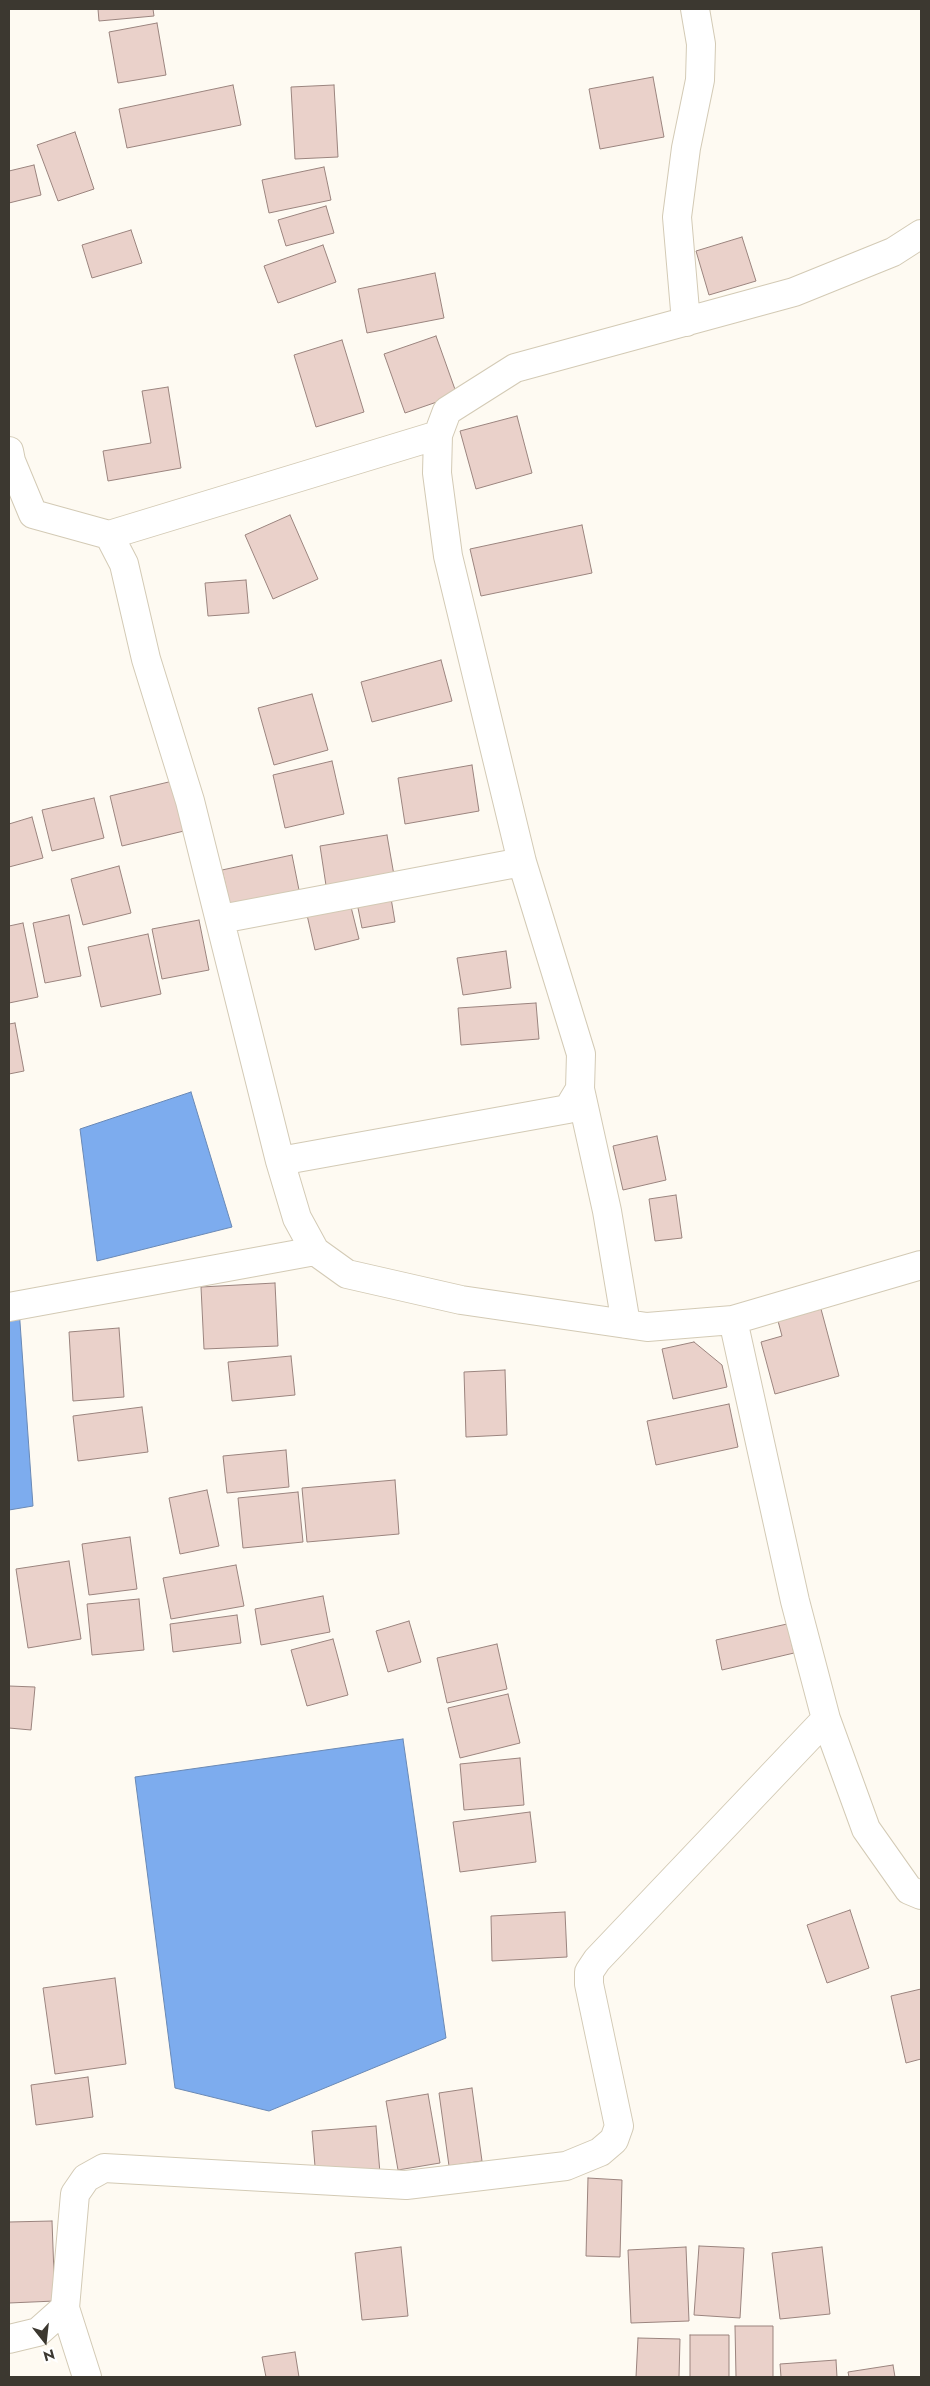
<!DOCTYPE html>
<html>
<head>
<meta charset="utf-8">
<style>
  body { margin:0 }
  #map { position:relative; width:930px; height:2386px; overflow:hidden; background:#fefaf2; font-family:Jost,sans-serif }
  canvas { display:block }
  .frame { position:absolute; inset:0; border:10px solid #3c3830; pointer-events:none }
  .north { position:absolute; left:20px; top:2316px; width:50px; height:50px; -webkit-text-stroke:4px #fff; paint-order:stroke; rotate:164deg; font-size:14px; font-weight:700; line-height:20px; text-align:center; color:#3c3830 }
  .north::after { content:''; display:block; margin:auto; width:18px; height:22px; background:#3c3830; clip-path:polygon(50% 0,100% 100%,50% 72%,0 100%) }
</style>
</head>
<body>
<div id="map">
<canvas width="930" height="2386"></canvas>
<div class="frame"></div>
<div class="north">N</div>
</div>
<script>
const ctx = document.querySelector('canvas').getContext('2d');
ctx.lineJoin = 'round';
function fillPath(path, color) {
  ctx.fillStyle = color;
  ctx.fill(path, 'evenodd');
}
function shape(rows) {
  const path = new Path2D();
  for (const r of rows) {
    path.moveTo(r[0], r[1]);
    for (let i = 2; i < r.length; i += 2) path.lineTo(r[i], r[i + 1]);
  }
  return path;
}
function trace(path, color, width, dash) {
  ctx.strokeStyle = color;
  ctx.lineWidth = width;
  ctx.lineCap = dash ? 'butt' : 'round';
  ctx.setLineDash(dash || []);
  ctx.stroke(path);
}
const water = shape([
  [191,1092,232,1227,97,1261,80,1129,191,1092],
  [18,1294,33,1506,9,1510,9,1296,18,1294],
  [403,1739,446,2038,269,2111,175,2088,135,1777,403,1739]
]);
fillPath(water, '#7dacee');
trace(water, '#6a89b5', 1);
const building = shape([
  [98,9,153,9,154,16,99,21,98,9],
  [157,23,166,75,118,83,109,32,157,23],
  [653,77,664,137,600,149,589,89,653,77],
  [233,85,241,125,127,148,119,109,233,85],
  [334,85,338,157,295,159,291,87,334,85],
  [75,132,94,189,58,201,37,145,75,132],
  [34,165,41,195,9,203,9,171,34,165],
  [324,167,331,200,269,213,262,180,324,167],
  [326,206,334,233,286,246,278,220,326,206],
  [131,230,142,263,92,278,82,245,131,230],
  [742,237,756,281,709,295,696,251,742,237],
  [323,245,336,282,278,303,264,266,323,245],
  [435,273,444,318,367,333,358,289,435,273],
  [436,336,457,395,405,413,384,354,436,336],
  [342,340,364,412,316,427,294,355,342,340],
  [168,387,181,468,108,481,103,451,151,443,142,391,168,387],
  [517,416,532,473,476,489,460,431,517,416],
  [290,515,318,579,273,599,245,535,290,515],
  [582,525,592,573,481,596,470,549,582,525],
  [246,580,249,613,208,616,205,583,246,580],
  [441,660,452,701,372,722,361,682,441,660],
  [312,694,328,750,274,765,258,708,312,694],
  [332,761,344,814,285,828,273,775,332,761],
  [472,765,479,811,405,824,398,778,472,765],
  [177,780,188,830,122,846,110,796,177,780],
  [94,798,104,838,52,851,42,810,94,798],
  [32,817,43,858,9,867,9,824,32,817],
  [387,835,395,881,327,892,320,846,387,835],
  [292,855,299,890,230,905,222,870,292,855],
  [119,866,131,913,83,925,71,879,119,866],
  [391,898,395,922,362,928,357,903,391,898],
  [350,903,359,939,315,950,307,915,350,903],
  [69,915,81,976,45,983,33,923,69,915],
  [199,920,209,970,162,979,152,929,199,920],
  [23,923,38,997,9,1003,9,926,23,923],
  [148,934,161,994,101,1007,88,947,148,934],
  [506,951,511,988,463,995,457,958,506,951],
  [536,1003,539,1039,461,1045,458,1008,536,1003],
  [15,1023,24,1071,9,1074,9,1024,15,1023],
  [657,1136,666,1180,623,1190,613,1146,657,1136],
  [676,1195,682,1238,655,1241,649,1199,676,1195],
  [275,1283,278,1346,204,1349,201,1287,275,1283],
  [821,1309,839,1376,775,1394,761,1342,782,1336,778,1321,821,1309],
  [119,1328,124,1397,73,1401,69,1332,119,1328],
  [694,1342,722,1365,727,1387,673,1399,662,1349,694,1342],
  [291,1356,295,1395,232,1401,228,1362,291,1356],
  [505,1370,507,1435,466,1437,464,1372,505,1370],
  [729,1404,738,1447,656,1465,647,1421,729,1404],
  [142,1407,148,1452,78,1461,73,1416,142,1407],
  [286,1450,289,1487,227,1493,223,1456,286,1450],
  [395,1480,399,1534,307,1542,302,1488,395,1480],
  [207,1490,219,1546,180,1554,169,1498,207,1490],
  [298,1492,303,1542,243,1548,238,1498,298,1492],
  [130,1537,137,1589,89,1595,82,1544,130,1537],
  [69,1561,81,1639,28,1648,16,1569,69,1561],
  [236,1565,244,1606,171,1619,163,1578,236,1565],
  [323,1596,330,1632,261,1645,255,1609,323,1596],
  [139,1599,144,1650,92,1655,87,1604,139,1599],
  [237,1615,241,1643,173,1652,170,1624,237,1615],
  [409,1621,421,1662,388,1672,376,1631,409,1621],
  [787,1624,794,1653,722,1670,716,1640,787,1624],
  [333,1639,348,1695,307,1706,291,1650,333,1639],
  [497,1644,507,1689,447,1703,437,1658,497,1644],
  [9,1686,35,1687,31,1730,9,1728,9,1686],
  [508,1694,520,1743,460,1758,448,1708,508,1694],
  [520,1758,524,1805,464,1810,460,1764,520,1758],
  [530,1812,536,1862,460,1872,453,1822,530,1812],
  [850,1910,869,1968,827,1983,807,1925,850,1910],
  [565,1912,567,1957,492,1961,491,1916,565,1912],
  [115,1978,126,2064,55,2074,43,1988,115,1978],
  [921,1989,921,2059,906,2063,891,1996,921,1989],
  [88,2077,93,2117,36,2125,31,2085,88,2077],
  [472,2088,482,2161,449,2166,439,2093,472,2088],
  [428,2094,440,2163,398,2170,386,2101,428,2094],
  [376,2126,380,2173,316,2178,312,2131,376,2126],
  [588,2178,622,2180,620,2257,586,2256,588,2178],
  [52,2221,55,2301,9,2303,9,2222,52,2221],
  [699,2246,744,2248,740,2318,694,2315,699,2246],
  [401,2247,408,2316,362,2320,355,2253,401,2247],
  [686,2247,689,2321,631,2323,628,2250,686,2247],
  [822,2247,830,2314,780,2319,772,2253,822,2247],
  [735,2326,773,2326,773,2377,736,2377,735,2326],
  [690,2335,729,2335,729,2377,690,2377,690,2335],
  [638,2338,680,2339,679,2377,636,2377,638,2338],
  [295,2352,299,2377,266,2377,262,2357,295,2352],
  [836,2360,837,2377,781,2377,780,2364,836,2360],
  [893,2365,895,2377,849,2377,848,2372,893,2365]
]);
fillPath(building, '#ead1ca');
trace(building, '#9b847e', 1);
const street = shape([
  [686,322,677,217,686,148,700,80,701,44,695,9],
  [9,451,11,461,33,514,109,535,124,564,146,659,190,801,280,1161,297,1218,315,1251,347,1274,461,1300,647,1327,733,1320,921,1265],
  [109,535,438,435],
  [221,919,522,862],
  [580,1089,607,1211,626,1324],
  [280,1161,568,1109,580,1089,581,1054,522,862,448,556,437,473,438,435,447,411,515,368,794,292,893,252,921,234],
  [9,1307,315,1251],
  [733,1320,795,1601,826,1719,866,1829,909,1890,921,1895],
  [65,2308,87,2377],
  [9,2339,38,2332,65,2308,75,2194,86,2178,104,2168,406,2185,566,2166,600,2152,614,2140,619,2126,589,1984,589,1972,597,1960,826,1719]
]);
trace(street, '#d3cab5', 30);
trace(street, '#fff', 28);
</script>
</body>
</html>
